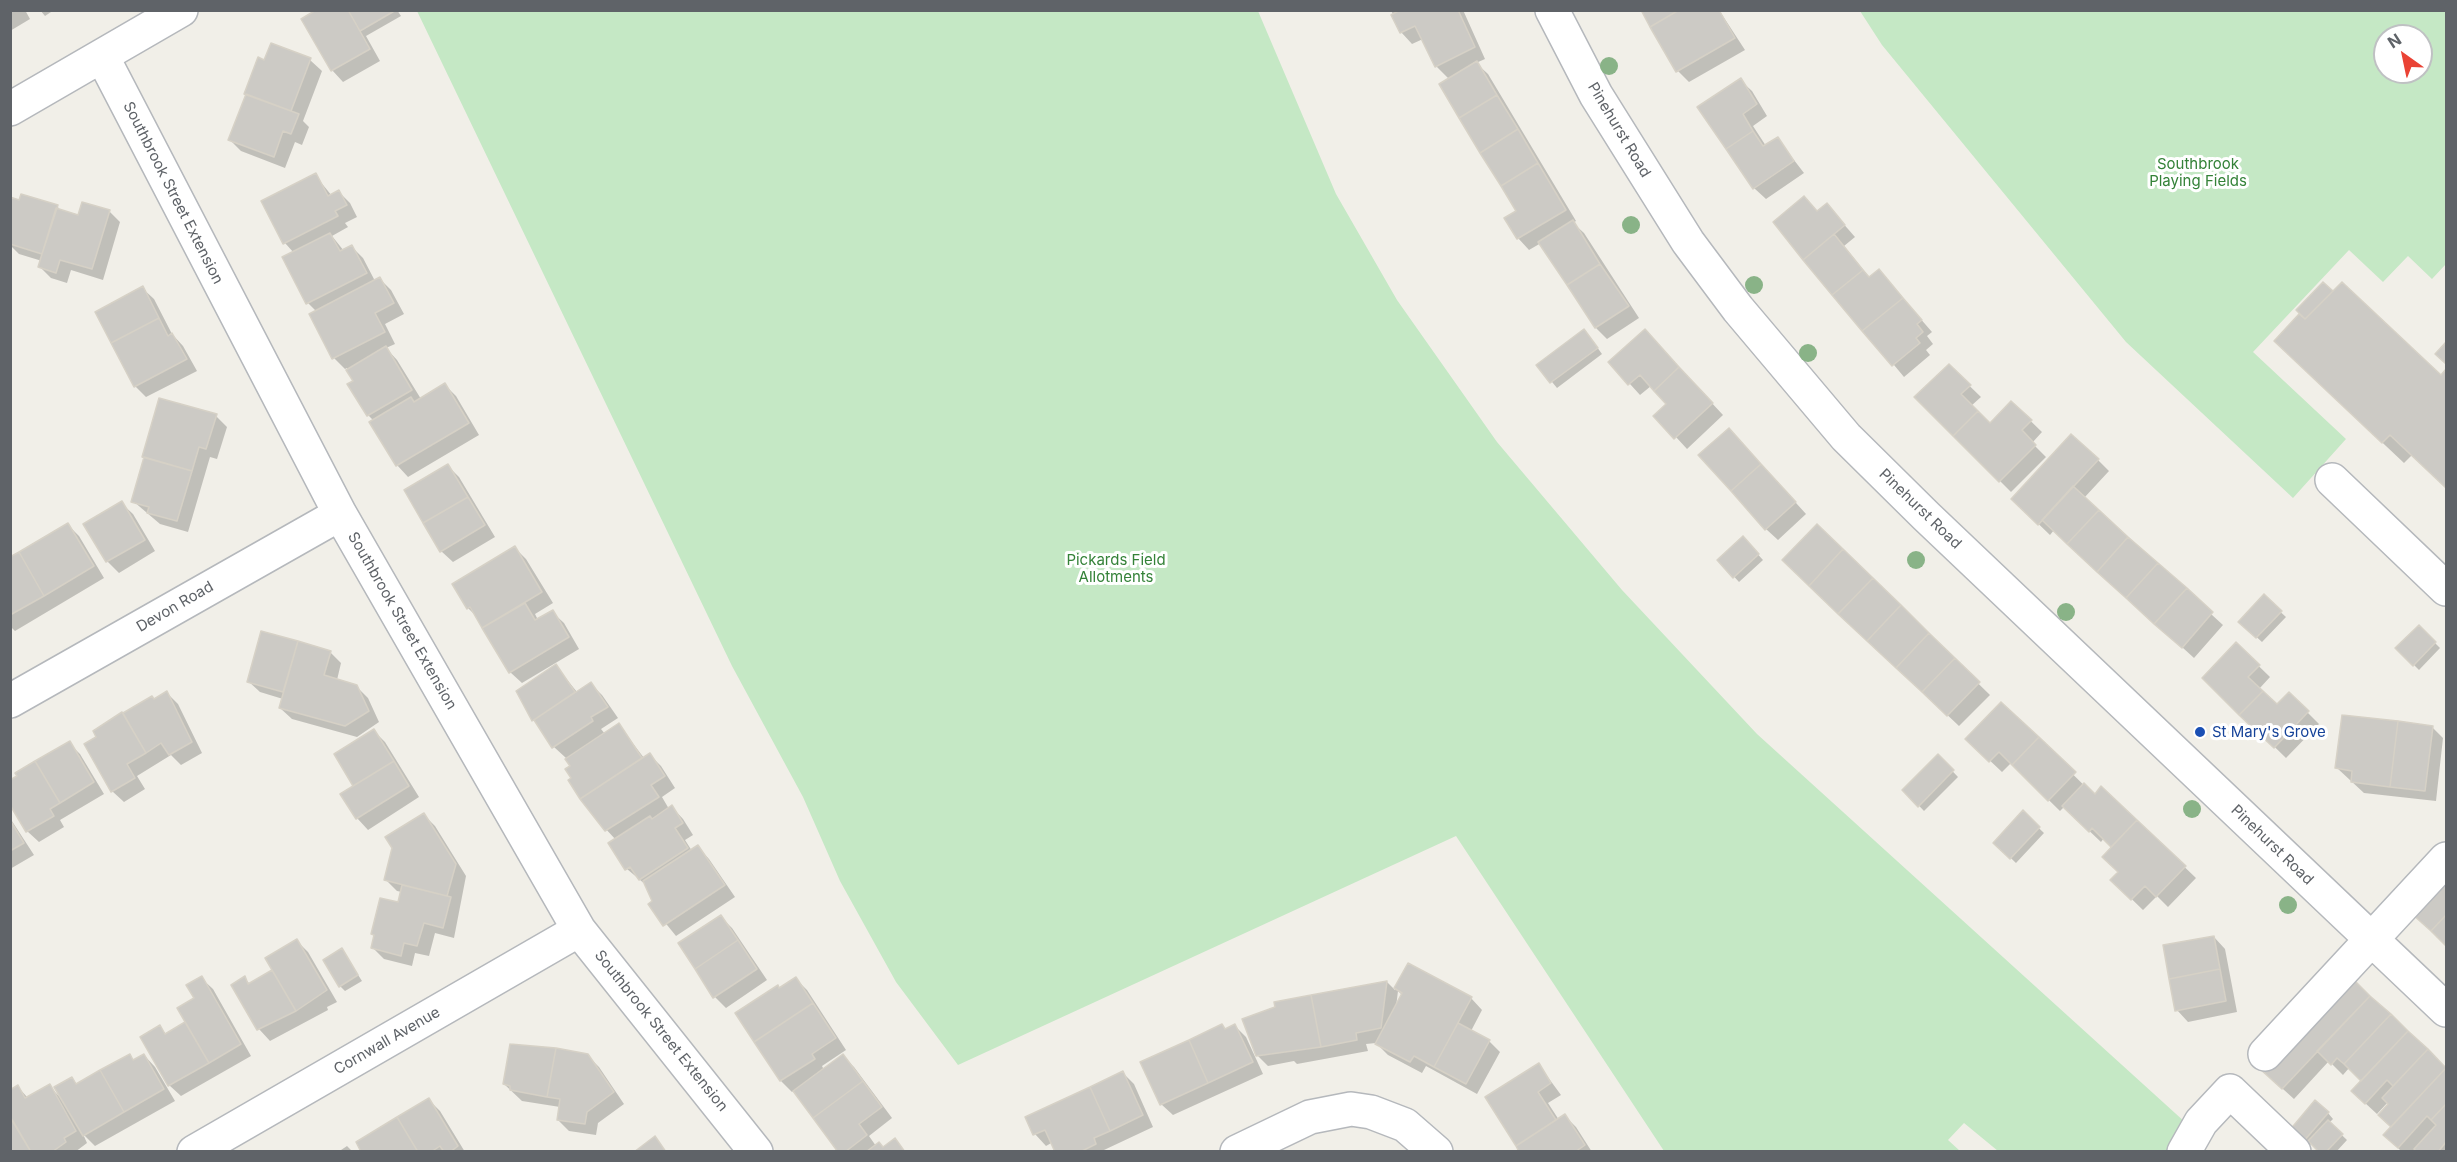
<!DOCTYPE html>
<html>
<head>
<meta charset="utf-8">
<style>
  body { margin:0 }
  #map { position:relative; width:2457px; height:1162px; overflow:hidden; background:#f1efe8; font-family:Inter,sans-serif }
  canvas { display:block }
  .frame { position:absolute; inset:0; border:12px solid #5f6368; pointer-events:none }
  .north { position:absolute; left:2373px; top:24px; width:60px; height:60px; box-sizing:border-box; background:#fff; border:2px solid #bfc1c3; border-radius:50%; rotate:327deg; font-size:16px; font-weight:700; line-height:24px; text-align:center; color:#5f6368 }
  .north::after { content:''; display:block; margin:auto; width:21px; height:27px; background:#ea4335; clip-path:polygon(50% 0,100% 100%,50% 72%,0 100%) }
</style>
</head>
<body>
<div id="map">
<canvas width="2457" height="1162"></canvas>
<div class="frame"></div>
<div class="north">N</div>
</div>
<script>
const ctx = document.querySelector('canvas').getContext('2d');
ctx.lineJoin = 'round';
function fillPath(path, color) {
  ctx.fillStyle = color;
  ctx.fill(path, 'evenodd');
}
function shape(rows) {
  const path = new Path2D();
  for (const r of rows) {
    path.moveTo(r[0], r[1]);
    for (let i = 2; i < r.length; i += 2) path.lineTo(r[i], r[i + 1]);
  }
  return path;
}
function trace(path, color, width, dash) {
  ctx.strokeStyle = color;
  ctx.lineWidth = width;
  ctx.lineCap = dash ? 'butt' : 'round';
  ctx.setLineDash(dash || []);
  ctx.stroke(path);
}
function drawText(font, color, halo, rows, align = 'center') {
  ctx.font = font + ' Inter,sans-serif';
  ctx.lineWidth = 6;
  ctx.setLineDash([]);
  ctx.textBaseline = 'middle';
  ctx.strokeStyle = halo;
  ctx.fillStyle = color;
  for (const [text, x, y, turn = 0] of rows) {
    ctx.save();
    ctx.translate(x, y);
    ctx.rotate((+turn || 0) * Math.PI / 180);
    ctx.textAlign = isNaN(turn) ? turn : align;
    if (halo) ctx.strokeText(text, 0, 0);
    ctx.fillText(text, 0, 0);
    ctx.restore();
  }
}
fillPath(shape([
  [417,11,1258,11,1336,194,1397,300,1497,442,1622,590,1757,734,2186,1123,2173,1151,1998,1151,1964,1123,1948,1140,1960,1151,1664,1151,1456,836,958,1065,896,982,840,881,803,797,732,666],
  [1860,11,2446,11,2446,264,2432,279,2408,256,2383,282,2349,250,2253,352,2346,439,2293,498,2126,342,1882,45],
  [2385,36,2421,36,2421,72,2385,72]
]), '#c5e8c5');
fillPath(shape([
  [10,10,25,10,30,19,10,31],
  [40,10,54,10,45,16],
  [319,10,397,10,401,16,366,36,380,61,343,82,332,70],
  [1391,10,1463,10,1485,59,1476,63,1488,74,1576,221,1573,223,1584,233,1639,318,1607,339,1596,328,1541,243,1529,250,1518,238,1518,212,1449,79,1436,66,1423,39,1412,44,1401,32],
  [1643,10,1719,10,1745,50,1689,82,1678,71],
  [271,45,310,60,322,71,303,121,309,127,302,145,295,142,285,168,241,151,230,140],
  [1740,80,1752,91,1767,116,1753,126,1766,146,1777,138,1804,173,1766,199,1754,188,1699,107],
  [315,175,332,196,339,192,350,203,357,217,345,223,348,227,332,236,344,251,352,247,363,258,375,281,380,279,391,290,404,314,385,324,395,344,386,348,397,360,421,399,445,385,456,396,479,435,408,477,397,465,371,422,374,421,368,415,347,368,345,369,334,358,311,315,317,312,308,303,294,253,285,243,263,202],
  [10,199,57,206,62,212,79,217,109,211,120,222,103,280,71,270,67,283,51,278,40,267,42,261,19,254,10,245],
  [1827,205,1855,237,1844,246,1870,278,1879,271,1932,332,1927,336,1933,344,1926,350,1930,355,1904,377,1775,222,1818,212],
  [2323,284,2441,377,2446,371,2446,487,2412,455,2404,463,2297,362,2311,323,2298,310],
  [142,288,154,299,172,334,183,346,197,371,146,397,135,386],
  [1589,336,1602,354,1557,388,1538,365],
  [1656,343,1723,415,1687,449,1676,437,1668,405,1651,386,1640,395,1610,362],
  [1949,366,1981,397,1971,406,1990,425,2012,403,2042,432,2032,443,2046,457,2011,492,1916,397],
  [216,416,227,427,217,459,210,457,188,532,160,524,133,501],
  [1740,441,1806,514,1778,540,1766,529],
  [2098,460,2109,471,2084,498,2223,625,2194,658,2054,530,2050,535,2024,510],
  [448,466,459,477,495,537,453,562,441,551],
  [121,503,133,514,155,551,119,573,107,561,85,525],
  [68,525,79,536,104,578,15,631,10,626,10,559],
  [1817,526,1990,695,1959,726,1795,571],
  [1743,538,1763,560,1739,582,1719,560],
  [515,548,526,559,553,603,535,614,538,620,552,612,564,623,579,649,522,683,510,672,479,619,468,608],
  [2264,597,2286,617,2262,642,2240,622],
  [2419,627,2440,648,2419,670,2397,648],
  [262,633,330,652,341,663,337,680,356,686,368,698,379,722,357,737,292,719,280,708,283,699,260,692,248,681],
  [2236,644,2270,677,2259,689,2277,706,2289,694,2319,724,2286,758,2204,678],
  [556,666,577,692,591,684,602,695,618,718,601,729,605,734,619,725,644,758,650,755,661,766,675,788,662,797,669,809,672,807,683,819,693,835,685,840,692,851,698,847,709,859,735,897,676,936,650,904,654,902,646,885,627,869,616,840,591,813,570,780,573,779,572,767,566,758,554,747,523,704],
  [167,693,178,704,202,753,181,765,171,755,137,776,145,789,124,802,112,791,98,738,104,724,152,698,154,701],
  [2001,704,2095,796,2102,788,2196,878,2168,907,2157,896,2143,910,2112,880,2120,872,2113,847,2104,838,2101,842,2064,807,2060,811,2011,763,2002,772,1967,739],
  [2432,727,2443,738,2436,801,2364,793,2337,768],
  [374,731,385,742,419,797,368,830,357,818,342,795,355,787,336,755],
  [69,743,80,754,104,794,60,820,64,827,39,842,27,831],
  [1938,756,1958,777,1924,811,1904,790],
  [2023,813,2044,833,2016,863,1995,843],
  [424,815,435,826,466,876,454,938,435,933,429,956,415,953,412,966,384,959,372,947,375,937,372,934,399,904,402,892,397,891,385,879],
  [10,818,34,855,10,869],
  [2446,878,2446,945,2425,925],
  [721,917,732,928,767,980,726,1008,715,997],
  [2214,937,2225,949,2237,1012,2188,1022,2177,1010],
  [297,941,308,952,337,1002,327,1007,328,1010,270,1041,259,1029,233,985,244,978,250,984,274,970],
  [342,950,362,981,345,991,340,986],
  [1408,965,1471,998,1482,1010,1471,1031,1489,1041,1500,1052,1477,1094,1426,1066,1422,1073,1388,1055,1376,1043,1366,1044,1368,1051,1297,1064,1294,1061,1268,1066,1257,1055,1277,1008,1276,1004,1387,982,1395,990],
  [1398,991,1403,996,1396,1007],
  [2348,976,2446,1068,2446,1152,2402,1152,2385,1135,2393,1128,2390,1105,2388,1102,2377,1114,2364,1102,2363,1081,2349,1068,2343,1075,2329,1061,2294,1099,2273,1080],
  [201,978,213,989,251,1056,181,1096,169,1085,159,1027,167,1035,187,1023],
  [796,979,807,990,846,1050,822,1066,824,1070,843,1056,854,1067,892,1118,869,1136,876,1146,883,1149,895,1140,906,1152,840,1152,795,1090,792,1092,781,1081,737,1013],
  [1235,1026,1246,1037,1263,1074,1173,1115,1161,1104,1226,1030],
  [129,1055,135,1061,144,1055,155,1067,175,1101,95,1146,83,1134,87,1143,75,1152,10,1152,18,1087,28,1098,49,1086,61,1098,71,1079,78,1085],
  [587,1055,599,1067,624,1104,598,1123,596,1135,569,1131,558,1120,560,1107,522,1101,504,1084],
  [1539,1065,1561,1095,1548,1103,1559,1120,1565,1116,1576,1127,1592,1152,1521,1152],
  [1123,1073,1134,1084,1153,1127,1104,1150,1105,1152,1057,1152,1053,1142,1046,1146,1035,1134],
  [429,1100,440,1111,465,1152,363,1152],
  [2328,1113,2333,1119,2329,1123,2347,1140,2336,1152,2321,1152,2312,1143,2309,1146,2296,1136],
  [347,1146,353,1152,338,1152]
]), '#0003');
const building = shape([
  [316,10,348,10,370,49,331,71,301,19,316,10],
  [348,10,396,10,360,31,348,10],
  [1400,10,1458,10,1475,47,1435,67,1415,26,1400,33,1391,15,1400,10],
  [1641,10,1679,10,1650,27,1641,10],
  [1679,10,1719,10,1735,38,1676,72,1650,27,1679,10],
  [271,43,311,58,291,111,244,94,258,57,264,60,271,43],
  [1477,61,1497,95,1459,118,1439,84,1477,61],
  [1741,78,1757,104,1743,114,1753,131,1726,149,1697,107,1741,78],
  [246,94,299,114,291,134,283,131,274,157,228,140,246,94],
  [1497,95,1518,129,1480,153,1459,118,1497,95],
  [1518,129,1538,163,1501,186,1480,153,1518,129],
  [1753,131,1763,146,1778,137,1794,161,1753,189,1726,149,1753,131],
  [1538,163,1566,210,1517,239,1504,218,1516,211,1501,186,1538,163],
  [316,173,328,196,339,190,347,205,335,211,338,216,283,244,261,201,316,173],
  [21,194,58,205,42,254,10,244,10,197,19,200,21,194],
  [1804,196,1817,211,1827,203,1845,225,1803,260,1773,222,1804,196],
  [82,202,110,210,92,269,60,260,56,273,38,267,56,208,78,215,82,202],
  [1573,220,1600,264,1567,285,1538,242,1573,220],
  [330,233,340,251,352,245,367,273,306,304,282,257,330,233],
  [1834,234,1863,270,1832,295,1803,260,1834,234],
  [1600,264,1629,306,1595,328,1567,285,1600,264],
  [1879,269,1903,298,1862,331,1832,295,1863,270,1869,277,1879,269],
  [380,277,394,303,375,313,385,332,332,359,309,314,380,277],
  [2323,282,2333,291,2305,319,2296,310,2323,282],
  [2342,282,2441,375,2446,369,2446,488,2390,435,2382,443,2274,341,2299,314,2305,319,2342,282],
  [143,286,159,318,111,343,95,312,143,286],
  [1903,298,1922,320,1917,324,1923,332,1916,338,1920,343,1892,366,1862,331,1903,298],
  [159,318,168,336,172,333,187,359,134,387,111,343,159,318],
  [1584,329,1598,348,1550,383,1536,365,1584,329],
  [1645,329,1679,367,1654,391,1640,375,1628,385,1608,362,1645,329],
  [2446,342,2446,364,2435,354,2446,342],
  [386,346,412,390,367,416,347,384,353,381,346,370,386,346],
  [1949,364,1971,385,1961,394,1978,411,1953,436,1914,397,1949,364],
  [1679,367,1713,403,1674,439,1653,416,1666,404,1654,391,1679,367],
  [445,383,469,423,396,466,369,422,411,397,414,402,445,383],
  [159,398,217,414,206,449,199,447,192,471,142,457,159,398],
  [2011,401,2032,420,2022,430,2036,445,1999,482,1953,436,1978,411,1990,423,2011,401],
  [1729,428,1761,464,1731,491,1698,455,1729,428],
  [2071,434,2099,459,2038,525,2011,499,2071,434],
  [144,457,192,471,177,521,147,513,149,507,131,502,144,457],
  [448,464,468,497,423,523,404,490,448,464],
  [1761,464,1796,502,1765,530,1731,491,1761,464],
  [2073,486,2099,510,2067,544,2042,520,2073,486],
  [468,497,485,525,440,552,423,523,468,497],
  [122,501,145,540,106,562,83,524,122,501],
  [2099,510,2128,537,2097,572,2067,544,2099,510],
  [68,523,94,566,44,596,19,552,68,523],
  [1817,524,1843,549,1809,586,1782,560,1817,524],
  [1743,536,1759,554,1733,578,1717,560,1743,536],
  [2128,537,2158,563,2126,598,2097,572,2128,537],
  [515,546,542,592,482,628,470,607,467,609,452,584,515,546],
  [1843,549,1873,578,1838,614,1809,586,1843,549],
  [19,552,44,596,10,615,10,557,19,552],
  [2158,563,2187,588,2154,624,2126,598,2158,563],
  [1873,578,1901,605,1867,641,1838,614,1873,578],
  [2187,588,2213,612,2182,648,2154,624,2187,588],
  [2264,594,2282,611,2256,638,2238,622,2264,594],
  [525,603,535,620,553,610,569,637,509,673,482,628,525,603],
  [1901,605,1929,633,1896,668,1867,641,1901,605],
  [2419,625,2436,642,2413,666,2395,648,2419,625],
  [261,631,298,641,283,692,247,682,261,631],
  [1929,633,1955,658,1922,692,1896,668,1929,633],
  [298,641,331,651,324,675,357,685,369,711,345,726,279,708,298,641],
  [2236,642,2260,665,2248,677,2263,691,2239,715,2202,678,2236,642],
  [1955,658,1980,682,1947,716,1922,692,1955,658],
  [556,664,575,692,532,721,516,691,556,664],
  [591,682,608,707,591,717,593,721,552,748,534,720,591,682],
  [167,691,192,742,169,755,161,743,146,753,123,713,152,696,154,699,167,691],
  [2263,691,2277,704,2289,692,2309,711,2274,748,2239,715,2263,691],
  [2001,702,2039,737,2012,765,1999,752,1989,762,1965,739,2001,702],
  [122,712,146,753,127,764,135,778,111,792,84,744,96,737,93,731,122,712],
  [2342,715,2398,721,2390,787,2351,782,2352,771,2335,768,2342,715],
  [2398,721,2433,726,2425,791,2390,787,2398,721],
  [619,723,642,758,580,799,568,780,571,778,565,769,570,766,565,759,619,723],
  [374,729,394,761,353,786,334,754,374,729],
  [2039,737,2076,772,2048,801,2012,765,2039,737],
  [70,741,94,782,60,803,35,761,70,741],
  [650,753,665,776,651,785,659,797,605,831,580,799,650,753],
  [1938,754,1954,770,1918,807,1902,790,1938,754],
  [35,761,60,803,50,809,54,816,26,832,10,805,10,780,17,776,15,773,35,761],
  [394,761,409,786,356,819,340,794,394,761],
  [2084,783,2095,794,2101,786,2137,820,2111,847,2092,828,2089,832,2062,806,2084,783],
  [672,805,683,823,675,828,688,848,639,880,630,867,625,870,608,843,650,816,652,819,672,805],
  [2023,810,2040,827,2010,859,1993,843,2023,810],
  [424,813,456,864,447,896,384,880,392,848,385,837,424,813],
  [10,820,24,843,10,851,10,820],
  [2137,820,2186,866,2156,897,2145,886,2131,900,2110,880,2118,872,2102,857,2137,820],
  [698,845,725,885,663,926,648,904,652,901,643,881,698,845],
  [2446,876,2446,915,2431,931,2412,914,2446,876],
  [402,885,451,897,443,928,424,923,417,946,404,943,401,956,371,948,374,935,371,934,380,898,398,902,402,885],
  [721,915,738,940,695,969,678,943,721,915],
  [2446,915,2446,946,2431,931,2446,915],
  [2214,936,2220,969,2169,979,2163,945,2214,936],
  [297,939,327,990,296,1011,265,958,297,939],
  [738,940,757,969,713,998,695,969,738,940],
  [342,948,358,975,339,987,323,960,342,948],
  [1408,963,1472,997,1434,1067,1414,1056,1410,1062,1375,1044,1402,993,1394,988,1408,963],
  [2220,969,2226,1001,2175,1011,2169,979,2220,969],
  [272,970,296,1011,257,1030,231,985,245,976,248,984,272,970],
  [2348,974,2370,996,2282,1089,2260,1069,2348,974],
  [202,976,241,1044,209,1063,177,1008,194,998,186,985,202,976],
  [796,977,813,1003,754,1042,735,1013,778,985,779,988,796,977],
  [1387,981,1381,1028,1356,1033,1357,1040,1321,1047,1311,995,1387,981],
  [1311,995,1321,1047,1256,1056,1242,1019,1275,1007,1274,1002,1311,995],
  [2370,996,2391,1014,2344,1064,2337,1058,2331,1065,2317,1051,2370,996],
  [813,1003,836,1038,812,1054,815,1059,780,1081,754,1042,813,1003],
  [2391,1014,2408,1031,2361,1081,2344,1064,2391,1014],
  [185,1022,209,1063,168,1086,140,1037,160,1025,165,1034,185,1022],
  [1458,1023,1490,1040,1466,1084,1434,1067,1458,1023],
  [1222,1024,1225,1029,1235,1024,1253,1062,1208,1083,1189,1040,1222,1024],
  [2408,1031,2428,1049,2393,1086,2387,1080,2365,1104,2351,1091,2408,1031],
  [1189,1040,1208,1083,1160,1105,1140,1062,1189,1040],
  [510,1044,556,1048,547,1097,510,1090,510,1086,503,1084,510,1044],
  [556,1048,588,1054,614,1092,587,1112,585,1124,557,1120,560,1099,547,1097,556,1048],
  [2428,1049,2446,1068,2391,1127,2378,1115,2388,1104,2382,1098,2428,1049],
  [130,1054,133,1060,144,1054,164,1089,124,1112,100,1070,130,1054],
  [843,1054,863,1081,813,1118,793,1091,843,1054],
  [1539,1063,1551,1083,1538,1092,1556,1120,1516,1146,1485,1097,1539,1063],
  [2446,1068,2446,1104,2431,1120,2427,1116,2398,1148,2383,1135,2446,1068],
  [100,1070,124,1112,83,1136,54,1087,72,1077,76,1084,100,1070],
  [1123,1071,1143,1115,1110,1131,1090,1087,1123,1071],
  [863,1081,882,1107,859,1124,867,1135,845,1152,838,1152,813,1118,863,1081],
  [50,1084,76,1131,64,1138,66,1142,52,1152,31,1152,10,1117,10,1090,18,1085,25,1098,50,1084],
  [1090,1087,1110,1131,1094,1138,1096,1144,1080,1152,1055,1152,1045,1130,1033,1135,1025,1117,1090,1087],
  [429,1098,458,1146,450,1152,444,1152,440,1146,431,1152,418,1152,397,1117,429,1098],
  [2315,1100,2329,1112,2303,1142,2289,1131,2315,1100],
  [2446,1104,2446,1142,2438,1152,2417,1152,2414,1149,2436,1125,2431,1120,2446,1104],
  [1565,1114,1585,1145,1575,1152,1519,1152,1516,1146,1565,1114],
  [10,1117,13,1121,31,1152,10,1152,10,1117],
  [397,1117,418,1152,361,1152,356,1142,397,1117],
  [2328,1120,2343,1134,2326,1152,2319,1152,2308,1141,2328,1120],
  [655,1136,666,1152,634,1152,655,1136],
  [895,1138,905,1152,866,1152,879,1142,883,1147,895,1138]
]);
fillPath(building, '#cccac5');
trace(building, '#d6d1c6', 1.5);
const minor = shape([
  [1552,10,1596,95,1688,242,1738,309,1846,437,1926,516,2446,1010],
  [102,56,340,514,579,930,756,1152],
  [10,109,181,10],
  [2332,480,2446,589],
  [10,701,340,514],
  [2265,1054,2446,859],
  [194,1152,579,930],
  [1237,1152,1310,1117,1351,1109,1371,1112,1405,1125,1436,1152],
  [2184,1152,2201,1122,2230,1091,2294,1152]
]);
trace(minor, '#b5b8bc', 36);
trace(minor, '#fff', 33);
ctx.fillStyle = '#89b387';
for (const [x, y] of [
  [1609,66],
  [1631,225],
  [1754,285],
  [1808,353],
  [1916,560],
  [2066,612],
  [2192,809],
  [2288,905]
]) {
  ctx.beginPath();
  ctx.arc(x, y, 9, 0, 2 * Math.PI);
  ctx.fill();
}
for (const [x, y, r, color] of [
  [2200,732,6,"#1a4fb4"]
]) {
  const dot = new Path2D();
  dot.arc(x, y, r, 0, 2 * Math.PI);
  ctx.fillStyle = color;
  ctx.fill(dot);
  trace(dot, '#fff', 2);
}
drawText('15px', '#5f6368', '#fff', [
  ["Pinehurst Road",1619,130,59],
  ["Southbrook Street Extension",173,193,63],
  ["Pinehurst Road",1920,509,44],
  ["Devon Road",175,607,-30],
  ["Southbrook Street Extension",402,621,60],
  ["Pinehurst Road",2272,845,44],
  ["Southbrook Street Extension",661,1031,51],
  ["Cornwall Avenue",387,1041,-30]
]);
drawText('15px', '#348238', '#fff', [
  ["Southbrook",2198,164],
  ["Playing Fields",2198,181],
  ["Pickards Field",1116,560],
  ["Allotments",1116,577]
]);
drawText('15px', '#164399', '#fff', [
  ["St Mary's Grove",2212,732]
], 'left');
</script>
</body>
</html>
